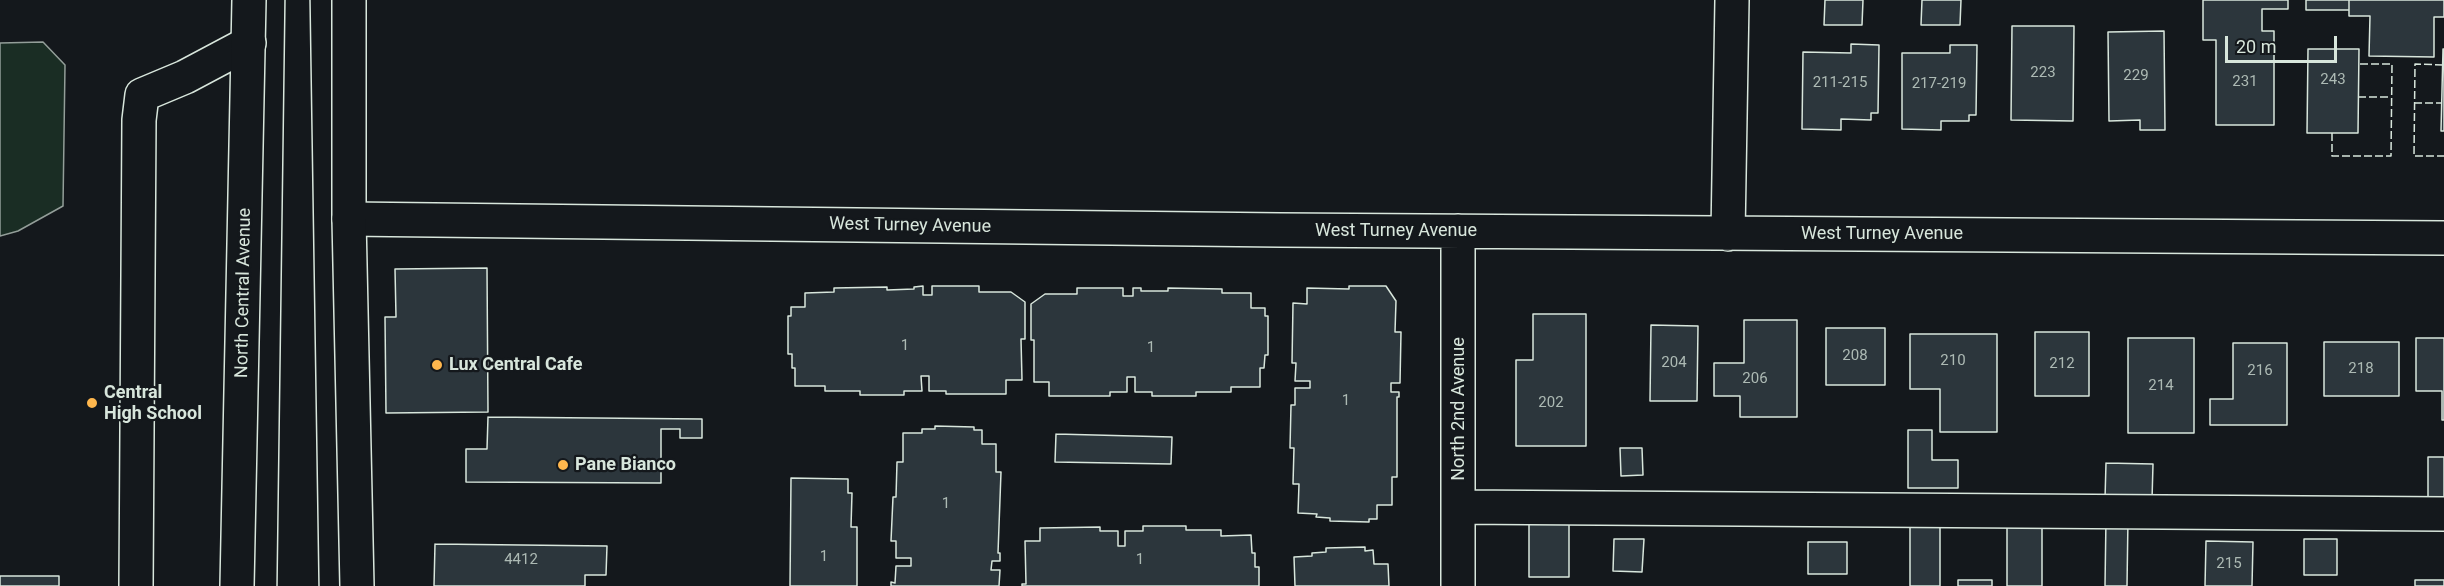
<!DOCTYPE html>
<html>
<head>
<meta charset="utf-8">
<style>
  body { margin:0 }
  #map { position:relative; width:2444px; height:586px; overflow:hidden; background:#14181c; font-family:Roboto,sans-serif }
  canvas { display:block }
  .scale { position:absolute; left:2225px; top:36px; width:112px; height:27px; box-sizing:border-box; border:3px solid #d8e6dc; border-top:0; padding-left:8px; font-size:18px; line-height:21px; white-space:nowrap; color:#d8e6dc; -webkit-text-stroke:4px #14181c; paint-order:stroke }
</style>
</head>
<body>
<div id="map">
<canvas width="2444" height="586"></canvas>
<div class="scale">20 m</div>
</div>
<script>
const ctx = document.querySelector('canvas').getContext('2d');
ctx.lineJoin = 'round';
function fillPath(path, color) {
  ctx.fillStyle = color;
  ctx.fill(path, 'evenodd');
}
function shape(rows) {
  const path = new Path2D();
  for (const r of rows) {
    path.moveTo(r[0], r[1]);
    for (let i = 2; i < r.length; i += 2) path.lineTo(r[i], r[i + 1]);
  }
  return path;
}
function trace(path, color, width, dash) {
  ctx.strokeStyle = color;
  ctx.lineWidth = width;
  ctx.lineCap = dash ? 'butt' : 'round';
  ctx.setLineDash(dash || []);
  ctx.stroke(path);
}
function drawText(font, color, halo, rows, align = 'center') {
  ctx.font = font + ' Roboto,sans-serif';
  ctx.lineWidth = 4.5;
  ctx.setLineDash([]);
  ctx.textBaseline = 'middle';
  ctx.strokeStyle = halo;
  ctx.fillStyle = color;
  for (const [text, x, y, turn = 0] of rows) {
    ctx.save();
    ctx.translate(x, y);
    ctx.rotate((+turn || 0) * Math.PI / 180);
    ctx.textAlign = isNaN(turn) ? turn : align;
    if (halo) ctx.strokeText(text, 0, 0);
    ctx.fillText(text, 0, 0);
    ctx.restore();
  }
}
const green = shape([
  [43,42,65,65,63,206,18,231,0,236,0,43,43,42]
]);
fillPath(green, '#1a2d24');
trace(green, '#939e99', 1.5);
const building = shape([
  [1825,0,1863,0,1862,25,1824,25,1825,0],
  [1922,0,1961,0,1960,25,1921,25,1922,0],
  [2203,0,2288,0,2288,9,2262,9,2262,31,2274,31,2274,125,2216,125,2216,40,2203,40,2203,0],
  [2306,0,2349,0,2349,10,2306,10,2306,0],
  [2349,0,2444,0,2444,17,2434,17,2434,57,2369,56,2370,16,2349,16,2349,0],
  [2012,26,2074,26,2073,121,2011,120,2012,26],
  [2164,31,2165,130,2140,130,2140,120,2109,121,2108,32,2164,31],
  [1851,44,1879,45,1878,113,1871,113,1871,120,1841,119,1841,130,1802,129,1803,52,1851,53,1851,44],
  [1950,45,1977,45,1976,115,1969,115,1969,121,1941,121,1941,130,1902,129,1902,53,1950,53,1950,45],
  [2308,49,2359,49,2358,133,2307,133,2308,49],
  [2443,49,2444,49,2444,131,2441,131,2443,49],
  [487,268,488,412,386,413,385,317,396,317,395,269,487,268],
  [923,286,923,295,932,295,932,286,979,286,979,292,1011,292,1025,302,1025,339,1021,339,1022,380,1006,380,1006,394,946,394,946,391,929,391,929,376,921,376,922,391,904,391,904,395,860,395,860,391,825,391,825,386,795,386,795,368,792,368,792,354,788,354,788,316,791,316,791,307,805,307,805,293,834,292,834,288,887,287,887,290,914,289,914,287,923,286],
  [1349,286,1386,286,1396,301,1395,332,1401,332,1400,383,1391,383,1391,392,1399,392,1399,397,1397,397,1397,477,1392,477,1392,505,1377,505,1377,519,1369,519,1369,522,1330,521,1330,518,1316,517,1317,514,1298,513,1299,484,1293,484,1294,448,1290,448,1291,405,1295,405,1295,388,1310,388,1310,381,1295,381,1296,363,1292,363,1293,303,1307,304,1307,288,1349,289,1349,286],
  [1077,288,1123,288,1123,296,1133,296,1133,288,1141,288,1141,291,1168,291,1168,288,1222,289,1222,293,1251,293,1251,308,1265,308,1265,316,1268,316,1268,355,1265,355,1264,368,1260,368,1260,387,1231,387,1231,392,1196,392,1196,396,1152,396,1152,392,1135,392,1135,377,1127,377,1127,392,1110,392,1110,396,1049,396,1049,382,1034,382,1034,340,1031,340,1031,304,1045,294,1077,294,1077,288],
  [1533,314,1586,314,1586,446,1516,446,1516,360,1533,360,1533,314],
  [1744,320,1797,320,1797,417,1740,417,1740,396,1714,396,1714,363,1744,363,1744,320],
  [1651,325,1698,326,1697,401,1650,401,1651,325],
  [1826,328,1885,328,1885,385,1826,385,1826,328],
  [2035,332,2089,332,2089,396,2035,396,2035,332],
  [1910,334,1997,334,1997,432,1940,432,1940,389,1910,389,1910,334],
  [2128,338,2194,338,2194,433,2128,433,2128,338],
  [2416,338,2444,338,2444,420,2442,420,2442,391,2416,391,2416,338],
  [2324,342,2399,342,2399,396,2324,396,2324,342],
  [2233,343,2287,343,2287,425,2210,425,2210,399,2233,399,2233,343],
  [488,417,702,419,702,438,680,438,680,429,661,429,661,483,466,482,466,449,487,449,488,417],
  [935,426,974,427,974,430,982,430,982,444,996,444,996,472,1001,472,998,553,1000,553,1000,561,992,561,991,570,1000,570,999,586,891,586,891,582,895,583,896,566,911,566,911,558,896,558,896,541,891,541,893,497,896,497,897,462,903,462,903,433,922,433,922,429,935,429,935,426],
  [1908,430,1932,430,1932,460,1958,460,1958,488,1908,488,1908,430],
  [1056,434,1172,437,1171,464,1055,462,1056,434],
  [1620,448,1642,448,1643,475,1621,476,1620,448],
  [2428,457,2444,457,2444,499,2428,499,2428,457],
  [2106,463,2153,464,2152,500,2105,499,2106,463],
  [791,478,848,479,848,493,852,493,851,527,857,527,857,586,790,586,791,478],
  [1529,517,1569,517,1569,577,1529,577,1529,517],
  [2106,517,2128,518,2127,586,2105,586,2106,517],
  [2007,518,2042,518,2042,586,2007,586,2007,518],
  [1910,520,1940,520,1940,586,1910,586,1910,520],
  [1143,526,1186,526,1186,530,1221,530,1221,536,1251,535,1252,553,1255,553,1255,567,1259,567,1259,586,1022,586,1022,584,1026,584,1025,541,1040,541,1040,528,1100,527,1100,531,1118,531,1118,546,1125,546,1125,531,1143,531,1143,526],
  [1614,539,1644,539,1642,572,1613,571,1614,539],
  [2304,539,2337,539,2337,575,2304,575,2304,539],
  [2206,541,2253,542,2252,586,2205,586,2206,541],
  [1808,542,1847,542,1847,574,1808,574,1808,542],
  [435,544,607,546,606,575,585,575,585,586,434,586,435,544],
  [1365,547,1365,551,1373,550,1374,564,1388,564,1389,586,1295,586,1294,557,1312,556,1312,553,1326,552,1326,548,1365,547],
  [0,576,59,576,59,586,0,586,0,576],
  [1958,580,1992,580,1992,586,1958,586,1958,580],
  [2415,580,2444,580,2444,586,2415,586,2415,580]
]);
fillPath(building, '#2c363c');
trace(building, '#d8e6dc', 1.5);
const minor = shape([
  [349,219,1280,230,2444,238],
  [1728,234,1732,0],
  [1459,507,2444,514],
  [136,586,139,120,142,95,185,77,249,43],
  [1458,586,1458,231]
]);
const major = shape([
  [349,0,349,219,357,586],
  [237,586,249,0]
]);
trace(minor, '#d8e6dc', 36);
trace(major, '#d8e6dc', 36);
trace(minor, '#14181c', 33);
trace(major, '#14181c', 33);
trace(shape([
  [310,0,319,586],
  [277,586,285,0]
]), '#d8e6dc', 1.5);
trace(shape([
  [2443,65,2415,64,2414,156,2444,156],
  [2358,97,2391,97],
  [2414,103,2442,103],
  [2332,133,2332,156,2391,156,2392,64,2359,64]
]), '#d8e6dc', 1.5, [8, 3]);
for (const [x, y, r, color] of [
  [437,365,6,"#ffb74d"],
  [92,403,6,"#ffb74d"],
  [563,465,6,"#ffb74d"]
]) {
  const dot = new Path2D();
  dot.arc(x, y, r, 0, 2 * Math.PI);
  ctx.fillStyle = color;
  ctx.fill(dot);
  trace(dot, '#14181c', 2);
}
drawText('15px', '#adbab4', null, [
  ["223",2043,73],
  ["229",2136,76],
  ["243",2333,80],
  ["231",2245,82],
  ["211-215",1840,83],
  ["217-219",1939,84],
  ["1",905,346],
  ["1",1151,348],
  ["208",1855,356],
  ["210",1953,361],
  ["204",1674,363],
  ["212",2062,364],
  ["218",2361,369],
  ["216",2260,371],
  ["206",1755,379],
  ["214",2161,386],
  ["1",1346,401],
  ["202",1551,403],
  ["1",946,504],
  ["1",824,557],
  ["4412",521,560],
  ["1",1140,560],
  ["215",2229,564]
]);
drawText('18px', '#d8e6dc', '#14181c', [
  ["West Turney Avenue",910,226,1],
  ["West Turney Avenue",1396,231],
  ["West Turney Avenue",1882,234],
  ["North Central Avenue",244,293,-89],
  ["North 2nd Avenue",1459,409,-90]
]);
drawText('bold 18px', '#d8e6dc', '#14181c', [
  ["Lux Central Cafe",449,365],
  ["Central",104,393],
  ["High School",104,414],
  ["Pane Bianco",575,465]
], 'left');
</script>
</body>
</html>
